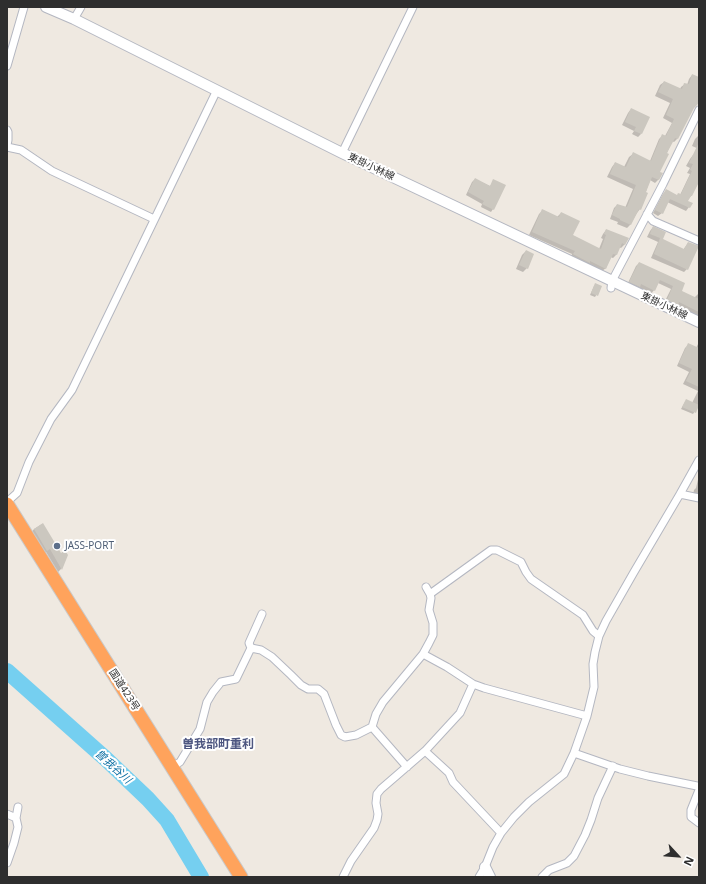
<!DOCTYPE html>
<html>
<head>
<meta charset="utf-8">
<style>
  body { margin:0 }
  #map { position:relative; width:706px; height:884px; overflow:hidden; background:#efe9e1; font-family:"Noto Sans",sans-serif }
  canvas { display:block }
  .frame { position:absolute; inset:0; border:8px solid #2e2e2e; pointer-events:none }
  .north { position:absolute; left:658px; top:836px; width:40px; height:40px; -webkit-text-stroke:3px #fff; paint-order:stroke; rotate:116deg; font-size:11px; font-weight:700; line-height:16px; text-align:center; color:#2e2e2e }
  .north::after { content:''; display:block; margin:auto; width:14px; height:18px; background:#2e2e2e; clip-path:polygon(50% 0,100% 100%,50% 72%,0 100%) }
</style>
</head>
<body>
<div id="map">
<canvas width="706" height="884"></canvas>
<div class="frame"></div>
<div class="north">N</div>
</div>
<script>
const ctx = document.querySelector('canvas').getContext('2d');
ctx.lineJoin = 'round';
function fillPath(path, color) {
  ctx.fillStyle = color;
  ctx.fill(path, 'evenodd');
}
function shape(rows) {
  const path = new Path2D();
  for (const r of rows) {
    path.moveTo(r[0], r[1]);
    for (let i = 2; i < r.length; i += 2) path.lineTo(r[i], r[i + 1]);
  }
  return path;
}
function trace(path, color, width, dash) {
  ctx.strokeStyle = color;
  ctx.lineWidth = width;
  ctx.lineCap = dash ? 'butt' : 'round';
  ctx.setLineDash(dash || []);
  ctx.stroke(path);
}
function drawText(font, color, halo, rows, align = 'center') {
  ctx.font = font + ' "Noto Sans","Noto Sans JP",sans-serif';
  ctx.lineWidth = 4;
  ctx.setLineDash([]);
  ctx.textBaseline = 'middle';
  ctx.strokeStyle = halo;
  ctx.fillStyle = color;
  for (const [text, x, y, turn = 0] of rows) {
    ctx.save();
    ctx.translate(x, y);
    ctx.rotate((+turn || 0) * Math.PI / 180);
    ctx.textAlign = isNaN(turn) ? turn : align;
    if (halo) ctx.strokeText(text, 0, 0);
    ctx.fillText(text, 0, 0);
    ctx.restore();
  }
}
fillPath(shape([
  [692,75,699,78,699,100,693,108,677,139,674,142,672,141,659,172,659,179,655,183,650,180,640,209,637,213,630,225,627,228,617,224,618,222,610,219,614,208,617,205,625,208,633,189,607,177,612,167,615,163,624,167,629,157,633,154,650,161,659,139,663,135,665,136,672,123,663,118,670,103,655,96,660,85,664,82,680,89,681,87,685,84,687,85,689,79],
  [631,109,641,134,638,137,632,134,634,131,622,125,628,113],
  [699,135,699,149,692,146,695,139],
  [693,155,699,158,699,180,691,196,687,201,689,207,686,211,667,202,662,213,658,216,653,213,663,194,667,190,677,196,680,195,690,174,687,173,690,168,686,166,690,159],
  [475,179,490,186,494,181,493,209,491,212,481,207,482,204,466,195,472,182],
  [543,210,557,217,561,213,572,235,599,249,603,239,601,238,603,234,606,230,625,244,621,248,619,247,616,255,613,258,610,257,606,268,602,271,571,258,572,254,529,235,539,214],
  [653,227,662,239,683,250,688,243,687,269,684,272,651,258,658,242,647,237,650,231],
  [526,251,527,268,523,272,516,269,522,255],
  [639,263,684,284,681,291,694,298,698,294,699,292,699,315,696,318,691,316,692,313,676,305,673,307,664,303,671,289,658,283,654,290,651,294,638,287,636,289,627,285,636,266],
  [594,286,601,287,595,297,590,295],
  [699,342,699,409,697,408,693,414,681,409,685,402,692,403,698,391,683,384,689,372,677,366,685,348,689,344,696,348],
  [699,475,699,497,693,495,694,490,696,488],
  [42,524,61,554,67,555,61,569,58,572,46,552,43,554,31,533,34,529]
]), '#0003');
trace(shape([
  [7,671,106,759,148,799,167,820,201,877]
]), '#75cff0', 16);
fillPath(shape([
  [692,74,699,77,699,102,697,105,694,108,678,139,675,138,667,153,669,154,660,172,663,173,659,180,652,177,646,192,648,193,641,210,639,209,631,225,620,220,620,219,612,215,617,204,627,207,636,185,610,174,615,162,626,167,633,152,651,161,662,134,666,136,674,119,666,115,673,99,658,92,664,81,682,89,684,83,689,84],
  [631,108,650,117,642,134,634,131,636,127,625,122],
  [699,142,699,182,692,196,691,196,688,201,693,203,690,208,670,199,663,214,655,210,666,189,677,195,678,193,681,194,692,171,690,170,693,164,689,163],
  [475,178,490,186,493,179,506,185,494,210,482,204,484,201,468,192],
  [542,209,559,217,561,212,580,221,573,235,601,249,606,235,604,234,606,229,629,238,625,245,622,243,617,255,613,254,606,269,590,261,590,263,573,254,575,251,532,232],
  [653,226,666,232,663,239,684,249,688,242,699,246,688,270,654,254,660,238,650,234],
  [526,250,534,254,528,269,519,265],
  [639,262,685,283,682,291,699,299,699,312,679,302,678,305,667,300,673,286,660,280,655,291,641,284,640,287,629,282],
  [595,283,602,286,598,296,591,293],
  [688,343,699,348,699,387,686,381,692,369,679,363],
  [686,399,699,405,696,413,682,407],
  [43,523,61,553,65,550,68,555,62,570,50,549,47,551,34,529]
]), '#cbc7bf');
const street = shape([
  [74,19,81,7],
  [7,66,24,7],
  [7,130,8,132,8,140,7,145],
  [7,147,21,150,52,171,154,219],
  [342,153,413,7],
  [647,214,653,221,699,241],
  [611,288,612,281,663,184,699,110],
  [680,494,699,498],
  [7,502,17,493,29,462,51,419,72,390,217,90],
  [430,594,491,550,497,550,521,562,526,572,531,579,583,615,593,631,599,636],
  [251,648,261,650,272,657,291,675,301,685,308,689,318,689,324,694,336,725,341,735,345,737,356,735,372,727],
  [423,654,447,667,473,684,484,688,587,716],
  [425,751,449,773,453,782,501,833],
  [574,753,620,769,648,776,697,786,699,788],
  [172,767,180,762,200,729,207,702,213,692,221,682,236,679,251,648,249,643,262,614],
  [407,767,372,727,376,714,383,702,423,654,429,643,433,635,433,623,429,610,431,598,430,594,426,587],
  [699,790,691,810,691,817,699,823],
  [7,814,16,818],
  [7,863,14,843,18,827,16,818,18,807],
  [343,877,351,861,374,828,377,820,378,814,376,803,377,794,381,789,425,751,460,713,473,684],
  [479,877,485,867,493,847,501,833,514,817,529,802,564,774,574,753,587,716,594,687,593,664,595,652,599,636,606,621,634,572,680,494,699,460],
  [542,877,549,870,567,863,574,856,585,835,591,820,598,798,613,766]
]);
const secondary = shape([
  [46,7,74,19,342,153,699,322],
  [485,867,490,877]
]);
const highway = shape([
  [7,504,241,877]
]);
trace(street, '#b4b7c1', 9);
trace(secondary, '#b4b7c1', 12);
trace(highway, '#c9c9c9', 15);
trace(street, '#fff', 7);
trace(secondary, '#fff', 10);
trace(highway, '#ffa35c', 13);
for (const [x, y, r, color] of [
  [57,546,4,"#5c6f8a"]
]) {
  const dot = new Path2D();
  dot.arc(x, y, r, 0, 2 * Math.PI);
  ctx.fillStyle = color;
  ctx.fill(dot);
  trace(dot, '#fff', 1.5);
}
drawText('10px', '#2e2e2e', '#fff', [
  ["東掛小林線",371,167,25],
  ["東掛小林線",664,306,25],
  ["国道423号",124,690,57]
]);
drawText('10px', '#4e5e75', '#fff', [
  ["JASS-PORT",65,546]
], 'left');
drawText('italic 11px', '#0d6fa3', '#fff', [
  ["曽我谷川",113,767,42]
]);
drawText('bold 12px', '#4d5680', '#fff', [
  ["曽我部町重利",218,745]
]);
</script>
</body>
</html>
